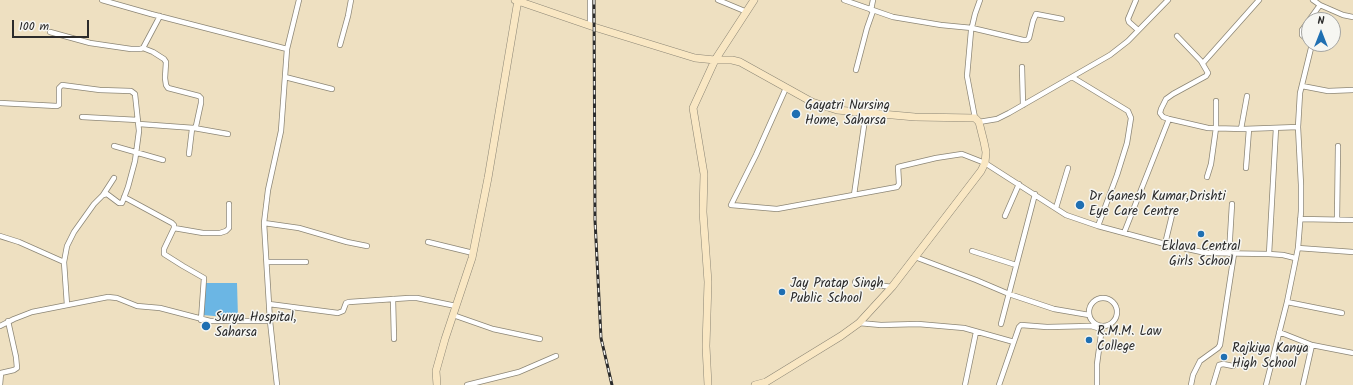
<!DOCTYPE html>
<html>
<head>
<meta charset="utf-8">
<style>
  body { margin:0 }
  #map { position:relative; width:1353px; height:385px; overflow:hidden; background:#eee0c1; font-family:Kalam,sans-serif }
  canvas { display:block }
  .north { position:absolute; left:1301px; top:12px; width:40px; height:40px; box-sizing:border-box; background:#f6f6f2; border:1px solid #a5a5a2; border-radius:50%; rotate:0deg; font-size:11px; font-weight:700; line-height:16px; text-align:center; color:#2b2b2b }
  .north::after { content:''; display:block; margin:auto; width:14px; height:18px; background:#1f6fb2; clip-path:polygon(50% 0,100% 100%,50% 72%,0 100%) }
  .scale { position:absolute; left:12px; top:20px; width:77px; height:18px; box-sizing:border-box; border:2px solid #2b2b2b; border-top:0; padding-left:5px; font-size:12px; line-height:14px; white-space:nowrap; color:#2b2b2b; -webkit-text-stroke:3px #f6f6f2; paint-order:stroke }
</style>
</head>
<body>
<div id="map">
<canvas width="1353" height="385"></canvas>
<div class="north">N</div>
<div class="scale">100 m</div>
</div>
<script>
const ctx = document.querySelector('canvas').getContext('2d');
ctx.lineJoin = 'round';
function fillPath(path, color) {
  ctx.fillStyle = color;
  ctx.fill(path, 'evenodd');
}
function shape(rows) {
  const path = new Path2D();
  for (const r of rows) {
    if (r.length === 3) {
      path.moveTo(r[0] + r[2], r[1]);
      path.arc(r[0], r[1], r[2], 0, 2 * Math.PI);
      continue;
    }
    path.moveTo(r[0], r[1]);
    for (let i = 2; i < r.length; i += 2) path.lineTo(r[i], r[i + 1]);
  }
  return path;
}
function trace(path, color, width, dash) {
  ctx.strokeStyle = color;
  ctx.lineWidth = width;
  ctx.lineCap = dash ? 'butt' : 'round';
  ctx.setLineDash(dash || []);
  ctx.stroke(path);
}
function drawText(font, color, halo, rows, align = 'center') {
  ctx.font = font + ' Kalam,sans-serif';
  ctx.lineWidth = 3;
  ctx.setLineDash([]);
  ctx.textBaseline = 'middle';
  ctx.strokeStyle = halo;
  ctx.fillStyle = color;
  for (const [text, x, y, turn = 0] of rows) {
    ctx.save();
    ctx.translate(x, y);
    ctx.rotate((+turn || 0) * Math.PI / 180);
    ctx.textAlign = isNaN(turn) ? turn : align;
    if (halo) ctx.strokeText(text, 0, 0);
    ctx.fillText(text, 0, 0);
    ctx.restore();
  }
}
fillPath(shape([
  [205,283,237,283,238,318,202,315]
]), '#6bb6e4');
const street = shape([
  [102,0,151,14,287,49],
  [718,0,747,12],
  [844,0,893,17,941,25,972,28,1023,40,1027,40,1029,38,1033,21,1036,14,1062,19],
  [1136,0,1128,19,1129,22,1138,30],
  [1313,0,1320,5,1343,15,1353,17],
  [871,10,873,0],
  [590,25,590,0],
  [50,32,90,43,131,49,140,49,143,48,160,16],
  [1177,36,1201,61,1208,73,1206,76,1173,94,1166,99,1161,109,1160,113,1163,117,1169,119,1208,128,1243,129,1298,127],
  [1309,41,1302,35,1302,30,1320,5],
  [340,45,348,16,351,0],
  [1203,63,1259,0],
  [1022,67,1023,105],
  [856,70,867,28,873,11],
  [285,77,332,89],
  [1072,77,1128,111,1131,118,1127,143,1117,175,1098,226],
  [1302,86,1328,91,1353,90],
  [786,88,756,155,731,205,777,209,897,187,899,184,898,167,936,158,962,154,985,163,1066,215,1098,226,1165,244,1206,253,1269,254,1283,255,1295,258],
  [0,103,57,106,59,105,59,88,62,85,100,90,131,91,135,94,139,131,135,161,128,187,122,203,119,203,107,194,103,195,94,204,74,232,67,246,64,262,67,305],
  [82,117,138,120],
  [975,118,967,76,971,31,975,14,980,0],
  [979,122,997,119,1009,113,1110,55,1128,41,1168,0],
  [139,124,194,128,196,126,201,103,201,98,199,96,168,88,166,85,165,78,166,62,164,59,153,52,143,48],
  [194,128,228,134],
  [1241,129,1247,96],
  [114,146,163,160],
  [189,154,192,129],
  [1246,168,1249,129],
  [1207,177,1211,164,1216,128,1216,101],
  [103,195,114,178],
  [854,195,866,112],
  [124,197,172,223,174,225,174,228,164,249,164,254,183,266,204,278,201,320],
  [1056,208,1068,168],
  [1005,216,1019,184],
  [1300,219,1353,220],
  [1337,220,1338,146],
  [264,223,299,228,347,242,367,246],
  [174,228,203,233,220,233,226,231,229,228,229,204],
  [1124,233,1169,119],
  [0,236,19,242,64,262],
  [428,242,473,253],
  [1165,244,1173,211],
  [1298,248,1353,252],
  [972,251,1016,265],
  [1229,254,1232,204],
  [1269,254,1276,128],
  [915,257,976,280,1009,294,1054,309,1089,315],
  [267,262,306,262],
  [855,282,892,287],
  [1103,312,14],
  [393,299,394,339],
  [1287,302,1342,313],
  [269,304,338,313,343,311,346,303,349,302,409,298,417,298,456,306],
  [453,315,493,329,540,339],
  [859,323,881,325,918,324,964,328,1014,342],
  [1001,324,1035,194],
  [0,326,14,319,32,312,108,297,117,298,137,306,160,308,210,321,270,321],
  [1279,332,1312,345,1353,353],
  [0,385,1,373,14,370,17,368,16,357,8,321],
  [277,385,270,321,264,223,268,190,281,131,287,49,299,0],
  [467,385,519,372,556,356],
  [965,385,976,332],
  [999,385,1019,327,1021,325,1047,327,1091,326,1101,329],
  [1097,385,1097,364,1102,327],
  [1191,385,1193,375,1200,361,1218,348,1220,345,1234,254],
  [1213,385,1219,365,1223,364,1233,366],
  [1266,385,1287,302,1298,248,1301,211,1301,185,1298,127,1300,93,1312,44],
  [1303,385,1312,345]
]);
const secondary = shape([
  [515,0,594,27,695,58,715,60,732,60,740,62,812,102,837,110,915,117,975,118,979,122,984,142,986,152,985,163,981,171,892,287,859,323,841,336,766,382,755,385],
  [437,385,436,371,445,339,472,258,488,178,518,0],
  [708,385,706,346,708,282,703,212,704,174,693,108,715,60,754,0]
]);
trace(street, '#8c8676', 6);
trace(secondary, '#8c8676', 8);
trace(street, '#fff', 4.5);
trace(secondary, '#f9e7c3', 7);
const rail = shape([
  [594,0,595,220,601,338,612,385]
]);
trace(rail, '#2b2b2b', 3);
trace(rail, '#f6f6f2', 1.5, [4.5]);
for (const [x, y, r, color] of [
  [796,114,5,"#1f6fb2"],
  [1080,205,5,"#1f6fb2"],
  [1201,234,4,"#1f6fb2"],
  [782,292,4,"#1f6fb2"],
  [206,326,5,"#1f6fb2"],
  [1089,340,4,"#1f6fb2"],
  [1224,357,4,"#1f6fb2"]
]) {
  const dot = new Path2D();
  dot.arc(x, y, r, 0, 2 * Math.PI);
  ctx.fillStyle = color;
  ctx.fill(dot);
  trace(dot, '#f6f6f2', 1.5);
}
drawText('13px', '#2b2b2b', '#f6f6f2', [
  ["Gayatri Nursing",805,107],
  ["Home, Saharsa",805,122],
  ["Dr Ganesh Kumar,Drishti",1089,198],
  ["Eye Care Centre",1089,213],
  ["Eklava Central",1201,248,"center"],
  ["Girls School",1201,263,"center"],
  ["Jay Pratap Singh",790,285],
  ["Public School",790,300],
  ["Surya Hospital,",215,319],
  ["Saharsa",215,334],
  ["R.M.M. Law",1097,333],
  ["College",1097,348],
  ["Rajkiya Kanya",1232,350],
  ["High School",1232,365]
], 'left');
</script>
</body>
</html>
